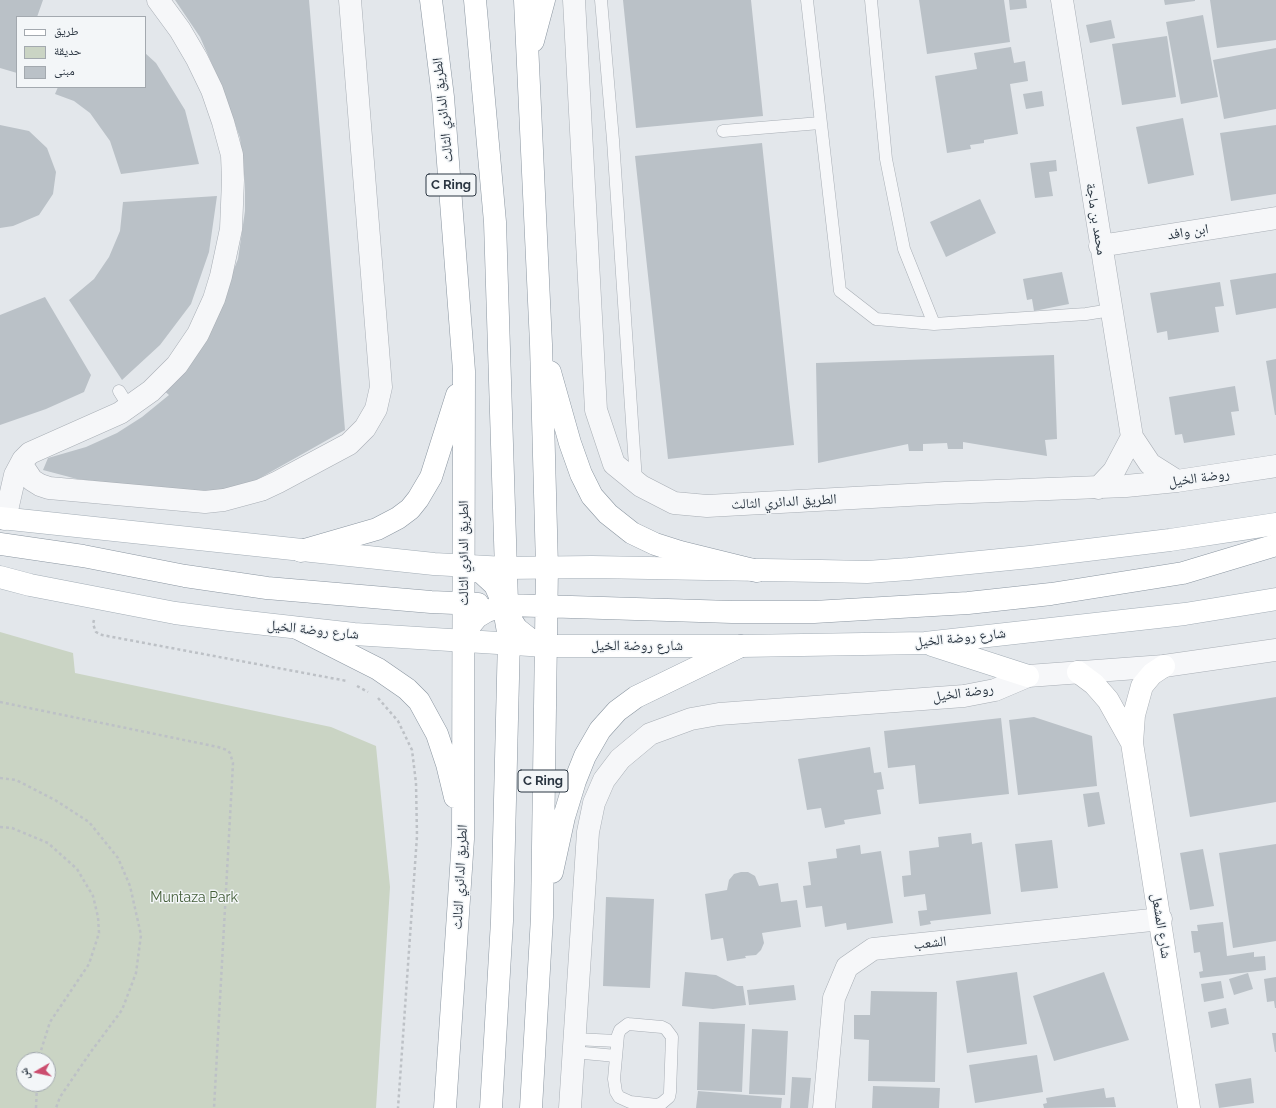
<!DOCTYPE html>
<html>
<head>
<meta charset="utf-8">
<style>
  body { margin:0 }
  #map { position:relative; width:1276px; height:1108px; overflow:hidden; background:#e3e7eb; font-family:Raleway,"Noto Naskh Arabic",sans-serif }
  canvas { display:block }
  .legend { position:absolute; left:16px; top:16px; width:130px; height:72px; box-sizing:border-box; background:#f3f6f8; border:1px solid #a3a9af; margin:0; padding:5px 7px; list-style:none; font-size:12px; color:#2b3642 }
  .legend li { display:flex; align-items:center; gap:8px; height:20px }
  .legend b { width:20px; border:1px solid #a3a9af }
  .north { position:absolute; left:16px; top:1052px; width:40px; height:40px; box-sizing:border-box; background:#f3f6f8; border:1px solid #a3a9af; border-radius:50%; rotate:261deg; font-size:11px; font-weight:700; line-height:16px; text-align:center; color:#2b3642 }
  .north::after { content:''; display:block; margin:auto; width:14px; height:18px; background:#cb4d6e; clip-path:polygon(50% 0,100% 100%,50% 72%,0 100%) }
</style>
</head>
<body>
<div id="map">
<canvas width="1276" height="1108"></canvas>
<ul class="legend">
<li><b style="height:5px;background:#fff"></b>طريق</li>
<li><b style="height:11px;background:#cad4c4"></b>حديقة</li>
<li><b style="height:11px;background:#bac1c7"></b>مبنى</li>
</ul>
<div class="north">ش</div>
</div>
<script>
const ctx = document.querySelector('canvas').getContext('2d');
ctx.lineJoin = 'round';
function fillPath(path, color) {
  ctx.fillStyle = color;
  ctx.fill(path, 'evenodd');
}
function shape(rows) {
  const path = new Path2D();
  for (const r of rows) {
    path.moveTo(r[0], r[1]);
    for (let i = 2; i < r.length; i += 2) path.lineTo(r[i], r[i + 1]);
  }
  return path;
}
function trace(path, color, width, dash) {
  ctx.strokeStyle = color;
  ctx.lineWidth = width;
  ctx.lineCap = dash ? 'butt' : 'round';
  ctx.setLineDash(dash || []);
  ctx.stroke(path);
}
function drawText(font, color, halo, rows, align = 'center') {
  ctx.font = font + ' Raleway,"Noto Naskh Arabic",sans-serif';
  ctx.lineWidth = 3;
  ctx.setLineDash([]);
  ctx.textBaseline = 'middle';
  ctx.strokeStyle = halo;
  ctx.fillStyle = color;
  for (const [text, x, y, turn = 0] of rows) {
    ctx.save();
    ctx.translate(x, y);
    ctx.rotate((+turn || 0) * Math.PI / 180);
    ctx.textAlign = isNaN(turn) ? turn : align;
    if (halo) ctx.strokeText(text, 0, 0);
    ctx.fillText(text, 0, 0);
    ctx.restore();
  }
}
fillPath(shape([
  [0,632,73,653,75,673,331,727,376,746,390,887,376,1108,0,1108],
  [24,1060,48,1060,48,1084,24,1084]
]), '#cad4c4');
fillPath(shape([
  [0,0,43,0,37,17,17,17,17,73,0,68],
  [175,0,309,0,345,430,228,496,77,479,43,470,48,458,86,447,117,433,142,417,169,395,162,389,224,294,238,259,245,211,245,183,240,138,222,87,200,37],
  [623,0,751,0,763,116,636,128],
  [919,0,1004,0,1010,42,927,54],
  [1009,0,1026,0,1027,8,1010,10],
  [1164,0,1195,0,1195,1,1165,5],
  [1210,0,1276,0,1276,40,1217,48],
  [1203,15,1218,97,1181,104,1166,22],
  [1111,20,1115,38,1090,43,1086,25],
  [1167,36,1176,97,1122,105,1112,44],
  [1011,47,1014,63,1025,61,1028,81,1010,84,1018,134,984,140,984,143,970,145,971,149,947,153,935,76,977,69,974,53],
  [1276,48,1276,109,1224,119,1213,60],
  [145,53,156,63,185,110,199,164,121,174,110,141,90,113,74,101,55,94,58,87,145,87],
  [1042,91,1044,106,1026,109,1023,94],
  [1183,118,1194,175,1148,184,1136,127],
  [0,125,29,131,47,148,56,172,53,194,39,215,13,226,0,228],
  [1276,125,1276,194,1231,201,1220,133],
  [762,143,794,445,668,459,635,156],
  [1056,160,1057,171,1049,172,1053,196,1035,198,1030,163],
  [217,196,209,252,191,304,160,345,122,380,69,300,94,279,109,257,120,231,123,202],
  [980,199,996,233,946,257,930,222],
  [1062,272,1069,304,1034,311,1032,299,1027,300,1023,279],
  [1276,273,1276,308,1236,315,1230,280],
  [1220,282,1224,306,1215,307,1219,332,1168,340,1167,331,1157,333,1150,293],
  [45,297,91,375,84,392,46,409,0,425,0,315],
  [1054,355,1057,439,1045,440,1047,456,963,442,963,449,948,449,947,443,923,444,923,451,909,451,908,444,818,463,816,363],
  [1276,359,1276,415,1275,415,1266,361],
  [1235,386,1239,411,1231,412,1235,435,1184,443,1182,434,1175,435,1169,397],
  [1276,697,1276,802,1190,817,1173,714],
  [1034,717,1092,736,1097,786,1018,795,1009,720],
  [1001,718,1009,794,919,804,915,765,888,768,884,731],
  [870,747,874,773,881,772,884,789,877,790,881,814,844,820,845,824,825,828,821,808,807,810,798,759],
  [1099,792,1105,824,1088,827,1083,794],
  [971,833,972,844,982,842,991,914,930,921,931,924,920,926,918,911,927,910,925,894,904,897,902,876,911,875,909,851,939,847,938,837],
  [1052,840,1058,888,1021,892,1015,844],
  [1276,844,1276,941,1233,948,1219,853],
  [860,845,861,854,881,851,893,923,847,930,846,923,825,927,822,906,806,908,803,886,811,885,808,862,837,858,836,849],
  [1203,849,1214,906,1190,910,1180,853],
  [741,872,748,872,755,876,759,886,778,883,781,902,797,900,801,927,762,933,764,943,761,950,756,955,745,956,746,958,727,961,723,938,711,940,705,894,727,890,729,880,734,874],
  [606,897,654,899,650,988,603,986],
  [1223,922,1227,956,1254,952,1254,957,1265,956,1266,970,1200,978,1199,972,1203,971,1200,952,1194,953,1191,931,1198,931,1197,925],
  [685,972,716,975,737,986,743,986,746,1005,713,1009,682,1006],
  [1017,972,1027,1044,967,1053,956,981],
  [1104,972,1129,1040,1054,1061,1033,996],
  [1248,973,1253,989,1234,995,1229,979],
  [1276,977,1276,1008,1275,1008,1274,1001,1267,1002,1264,979],
  [1221,981,1224,998,1204,1002,1201,984],
  [794,985,796,1000,749,1005,747,990],
  [871,991,937,992,935,1082,868,1081,869,1040,854,1039,854,1015,870,1015],
  [1226,1008,1229,1024,1211,1028,1208,1012],
  [699,1022,745,1024,742,1092,697,1090],
  [752,1029,788,1031,785,1095,749,1094],
  [1272,1033,1276,1033,1276,1052,1275,1052],
  [1037,1055,1043,1092,975,1103,969,1065],
  [792,1077,811,1078,808,1108,790,1108],
  [1251,1078,1254,1103,1219,1108,1215,1084],
  [873,1086,940,1088,939,1108,872,1108],
  [1104,1088,1106,1098,1114,1097,1116,1107,1044,1108,1043,1104,1047,1103,1046,1098],
  [698,1091,782,1098,781,1108,696,1108]
]), '#bac1c7');
const lane = shape([
  [601,0,613,140,636,481],
  [807,0,840,291,876,319,934,324],
  [871,0,886,159,904,249,934,324,1086,314,1111,310],
  [723,131,820,123],
  [119,391,129,407],
  [628,1024,662,1027,666,1029,672,1037,670,1092,669,1097,662,1103,657,1105,630,1102,619,1097,616,1092,614,1079,618,1035,620,1030,628,1024],
  [574,1039,617,1041],
  [573,1052,616,1056]
]);
const street = shape([
  [574,0,596,410,614,464,641,486,674,503,707,506,945,493,1126,486,1177,481,1276,466],
  [1062,0,1132,437,1150,464,1177,481],
  [1100,246,1276,218],
  [23,460,24,468,32,480,40,485,49,488,205,502,224,500,261,490,278,482,349,444,365,428,376,409,381,387,350,0],
  [1098,488,1114,471,1132,437],
  [5,519,15,475,23,460,30,453,120,413,151,391,177,365,198,334,214,299,221,276,231,229,233,180,232,155,223,122,212,90,197,59,180,30,158,0],
  [570,1108,588,832,594,803,604,780,620,759,650,734,691,719,719,714,964,696,995,690,1028,676,1164,666,1276,650],
  [824,1108,834,998,847,967,873,949,1161,919]
]);
const secondary = shape([
  [1164,666,1152,674,1142,686,1134,715,1132,743,1189,1108],
  [1078,672,1094,684,1108,700,1132,743]
]);
const primary = shape([
  [0,518,434,564,505,568,592,567,821,571,867,572,909,569,1030,557,1170,540,1276,524],
  [0,577,30,585,175,613,229,620,354,634,546,646,741,646,925,643,1185,614,1276,599],
  [932,645,1028,676]
]);
const highway = shape([
  [431,0,443,97,464,371,463,839,445,1108],
  [475,0,495,222,507,603,511,620,517,629,531,640,546,646],
  [525,0,541,344,547,567,542,917,531,1108],
  [533,41,544,0],
  [550,372,570,443,581,474,592,496,608,514,632,533,655,544,680,552,757,571],
  [0,544,83,556,185,576,267,588,431,602,478,604],
  [301,551,377,529,398,518,410,509,418,499,431,477,457,395],
  [465,566,482,573,495,585,503,603,509,638,502,921,491,1108],
  [297,628,378,669,407,689,419,701,437,734,447,764,455,797],
  [464,639,468,628,477,617,487,611,507,605,732,612,814,612,968,603,1051,594,1183,573,1276,545],
  [552,872,564,817,575,781,585,756,600,730,617,711,636,697,741,646]
]);
trace(lane, '#a8aeb5', 13);
trace(street, '#a8aeb5', 23);
trace(secondary, '#a8aeb5', 23);
trace(primary, '#a3adb6', 23);
trace(highway, '#8b96a1', 23);
trace(shape([
  [94,620,93,624,96,632,102,635,347,681],
  [357,686,368,692],
  [378,698,398,721,412,750,416,783,417,836,398,1108],
  [0,702,218,747,227,750,230,753,233,763,214,1108],
  [0,778,16,780,55,800,89,822,118,858,130,886,141,935,136,973,122,1010,90,1053,60,1097,56,1108],
  [0,827,12,828,48,843,77,869,93,896,98,917,99,933,89,964,50,1022,38,1060],
  [36,1108,37,1084]
]), '#bdc1c6', 2.5, [3, 3]);
trace(lane, '#f6f7f9', 12);
trace(street, '#f6f7f9', 22);
trace(secondary, '#fff', 22);
trace(primary, '#fff', 22);
trace(highway, '#fff', 22);
for (const [x, y, w] of [
  [451,185,50],
  [543,781,50]
]) {
  const box = new Path2D();
  box.roundRect(x - w / 2, y - 11, w, 22, 3);
  ctx.fillStyle = '#f3f6f8';
  ctx.fill(box);
  trace(box, '#2b3642', 1);
}
drawText('bold 13px', '#2b3642', null, [
  ["C Ring",451,185],
  ["C Ring",543,781]
]);
drawText('14px', '#2b3642', '#f3f6f8', [
  ["الطريق الدائري الثالث",443,110,-96],
  ["محمد بن ماجة",1096,219,81],
  ["ابن وافد",1188,232,-9],
  ["روضة الخيل",1199,478,-8],
  ["الطريق الدائري الثالث",784,502,-3],
  ["الطريق الدائري الثالث",464,553,-90],
  ["شارع روضة الخيل",313,630,6],
  ["شارع روضة الخيل",960,638,-6],
  ["شارع روضة الخيل",637,646],
  ["روضة الخيل",963,693,-8],
  ["الطريق الدائري الثالث",460,877,-87],
  ["شارع المشعل",1161,926,81],
  ["الشعب",930,943,-6]
]);
drawText('14px', '#445e39', '#f3f6f8', [
  ["Muntaza Park",194,898]
]);
</script>
</body>
</html>
